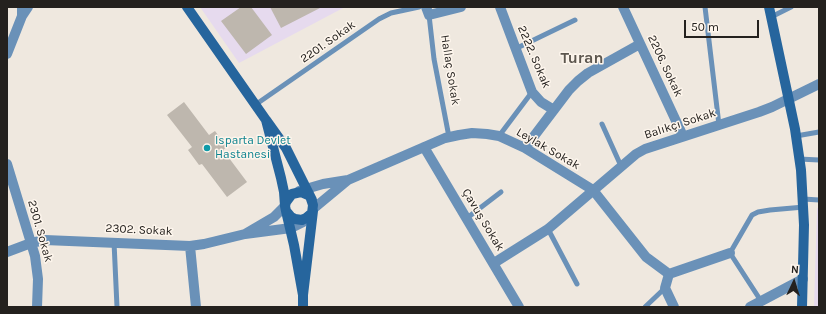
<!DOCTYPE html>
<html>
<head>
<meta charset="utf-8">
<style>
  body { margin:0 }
  #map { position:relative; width:826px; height:314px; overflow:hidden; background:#efe8df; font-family:Karla,sans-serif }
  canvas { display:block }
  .frame { position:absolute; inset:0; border:8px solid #24211e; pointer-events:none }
  .north { position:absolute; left:774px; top:262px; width:40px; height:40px; -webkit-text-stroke:3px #fdf5ec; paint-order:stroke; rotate:4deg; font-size:11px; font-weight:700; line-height:16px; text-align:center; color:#24211e }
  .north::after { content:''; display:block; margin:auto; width:14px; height:18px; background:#24211e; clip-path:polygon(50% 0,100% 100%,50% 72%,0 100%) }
  .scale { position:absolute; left:684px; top:20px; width:75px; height:18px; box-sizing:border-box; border:2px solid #24211e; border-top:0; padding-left:5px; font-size:12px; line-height:14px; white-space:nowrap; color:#24211e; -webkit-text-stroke:3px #fdf5ec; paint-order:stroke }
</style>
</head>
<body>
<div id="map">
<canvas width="826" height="314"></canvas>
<div class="frame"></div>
<div class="north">N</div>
<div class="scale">50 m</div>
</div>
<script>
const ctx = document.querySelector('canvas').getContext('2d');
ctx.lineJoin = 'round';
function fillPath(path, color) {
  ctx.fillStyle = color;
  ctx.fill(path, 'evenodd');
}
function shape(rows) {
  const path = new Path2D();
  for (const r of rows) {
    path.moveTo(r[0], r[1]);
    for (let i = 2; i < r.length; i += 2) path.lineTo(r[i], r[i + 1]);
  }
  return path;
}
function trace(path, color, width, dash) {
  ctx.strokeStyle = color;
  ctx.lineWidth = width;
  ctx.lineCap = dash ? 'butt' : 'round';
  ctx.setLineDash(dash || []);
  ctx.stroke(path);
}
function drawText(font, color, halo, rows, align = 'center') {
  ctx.font = font + ' Karla,sans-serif';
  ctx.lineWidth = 3;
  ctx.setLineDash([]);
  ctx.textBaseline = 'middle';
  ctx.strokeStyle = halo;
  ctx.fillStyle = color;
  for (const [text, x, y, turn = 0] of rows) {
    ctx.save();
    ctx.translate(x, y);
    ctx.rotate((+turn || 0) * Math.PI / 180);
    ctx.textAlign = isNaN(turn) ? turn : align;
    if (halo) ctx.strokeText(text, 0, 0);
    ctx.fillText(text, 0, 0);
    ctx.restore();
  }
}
fillPath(shape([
  [200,7,345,7,239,63],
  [817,208,819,208,819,307,814,307]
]), '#e6daee');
fillPath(shape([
  [241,7,251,7,272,35,246,54,221,21],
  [270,7,322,7,281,28],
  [184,102,209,135,215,131,227,147,223,150,247,182,227,197,202,164,199,165,188,150,192,147,167,115]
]), '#beb7ae');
trace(shape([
  [705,7,719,125],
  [429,15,434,59,449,137],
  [771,17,791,7],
  [515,49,575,20],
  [255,105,379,19,391,13,419,7],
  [602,124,621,166],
  [499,136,532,92],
  [796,136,819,132],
  [799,159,819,160],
  [803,199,819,200],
  [467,218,501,192],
  [548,229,577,284],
  [114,242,117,307],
  [761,301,730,253,752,215,758,212,770,210,804,207],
  [645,307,665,288]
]), '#6a91b8', 5);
trace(shape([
  [22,7,22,16,28,7],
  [426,7,429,15,461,7],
  [500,7,532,92,541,102,554,110],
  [623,7,683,136],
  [7,54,22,16],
  [424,147,519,307],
  [525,148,569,90,578,81,588,73,640,44],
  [7,164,35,256,38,279,37,307],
  [348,180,445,138,459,135,472,133,487,134,499,136,525,148,593,190,646,257,669,274,665,288,674,307],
  [299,191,323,184,348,180,313,209],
  [285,206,274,217,245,234,291,228,303,222,309,216],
  [190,246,196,307],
  [7,252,31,243,45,240,190,246,204,244,245,234],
  [494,263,548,229,636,154,645,149,759,112,772,107,819,84],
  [669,274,730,253],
  [750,307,803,279]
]), '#6a91b8', 10);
trace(shape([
  [187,7,266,120],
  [769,7,795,129,801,170,804,225,802,307],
  [285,206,286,202,292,194,301,192,310,196,313,205,312,213,306,218,302,220,295,219,291,217,286,211,285,206,284,192,281,178,266,120,286,148,312,200],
  [286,211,294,245,303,295,313,211],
  [303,295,303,307]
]), '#26659d', 10);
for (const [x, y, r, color] of [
  [207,148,4,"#0f9aa8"]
]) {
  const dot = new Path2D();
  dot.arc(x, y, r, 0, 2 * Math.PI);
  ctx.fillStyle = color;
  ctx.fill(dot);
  trace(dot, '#fdf5ec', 1.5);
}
drawText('12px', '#24211e', '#fdf5ec', [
  ["2201. Sokak",328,42,-35],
  ["2222. Sokak",534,57,67],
  ["2206. Sokak",665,66,65],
  ["Hallaç Sokak",450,70,81],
  ["Balıkçı Sokak",680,124,-18],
  ["Leylak Sokak",548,149,30],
  ["Çavuş Sokak",483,220,59],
  ["2302. Sokak",139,230,3],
  ["2301. Sokak",40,231,74]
]);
drawText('12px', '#0d838f', '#fdf5ec', [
  ["Isparta Devlet",215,141],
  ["Hastanesi",215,155]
], 'left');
drawText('bold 16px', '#5d574f', '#fdf5ec', [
  ["Turan",582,58]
]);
</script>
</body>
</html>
